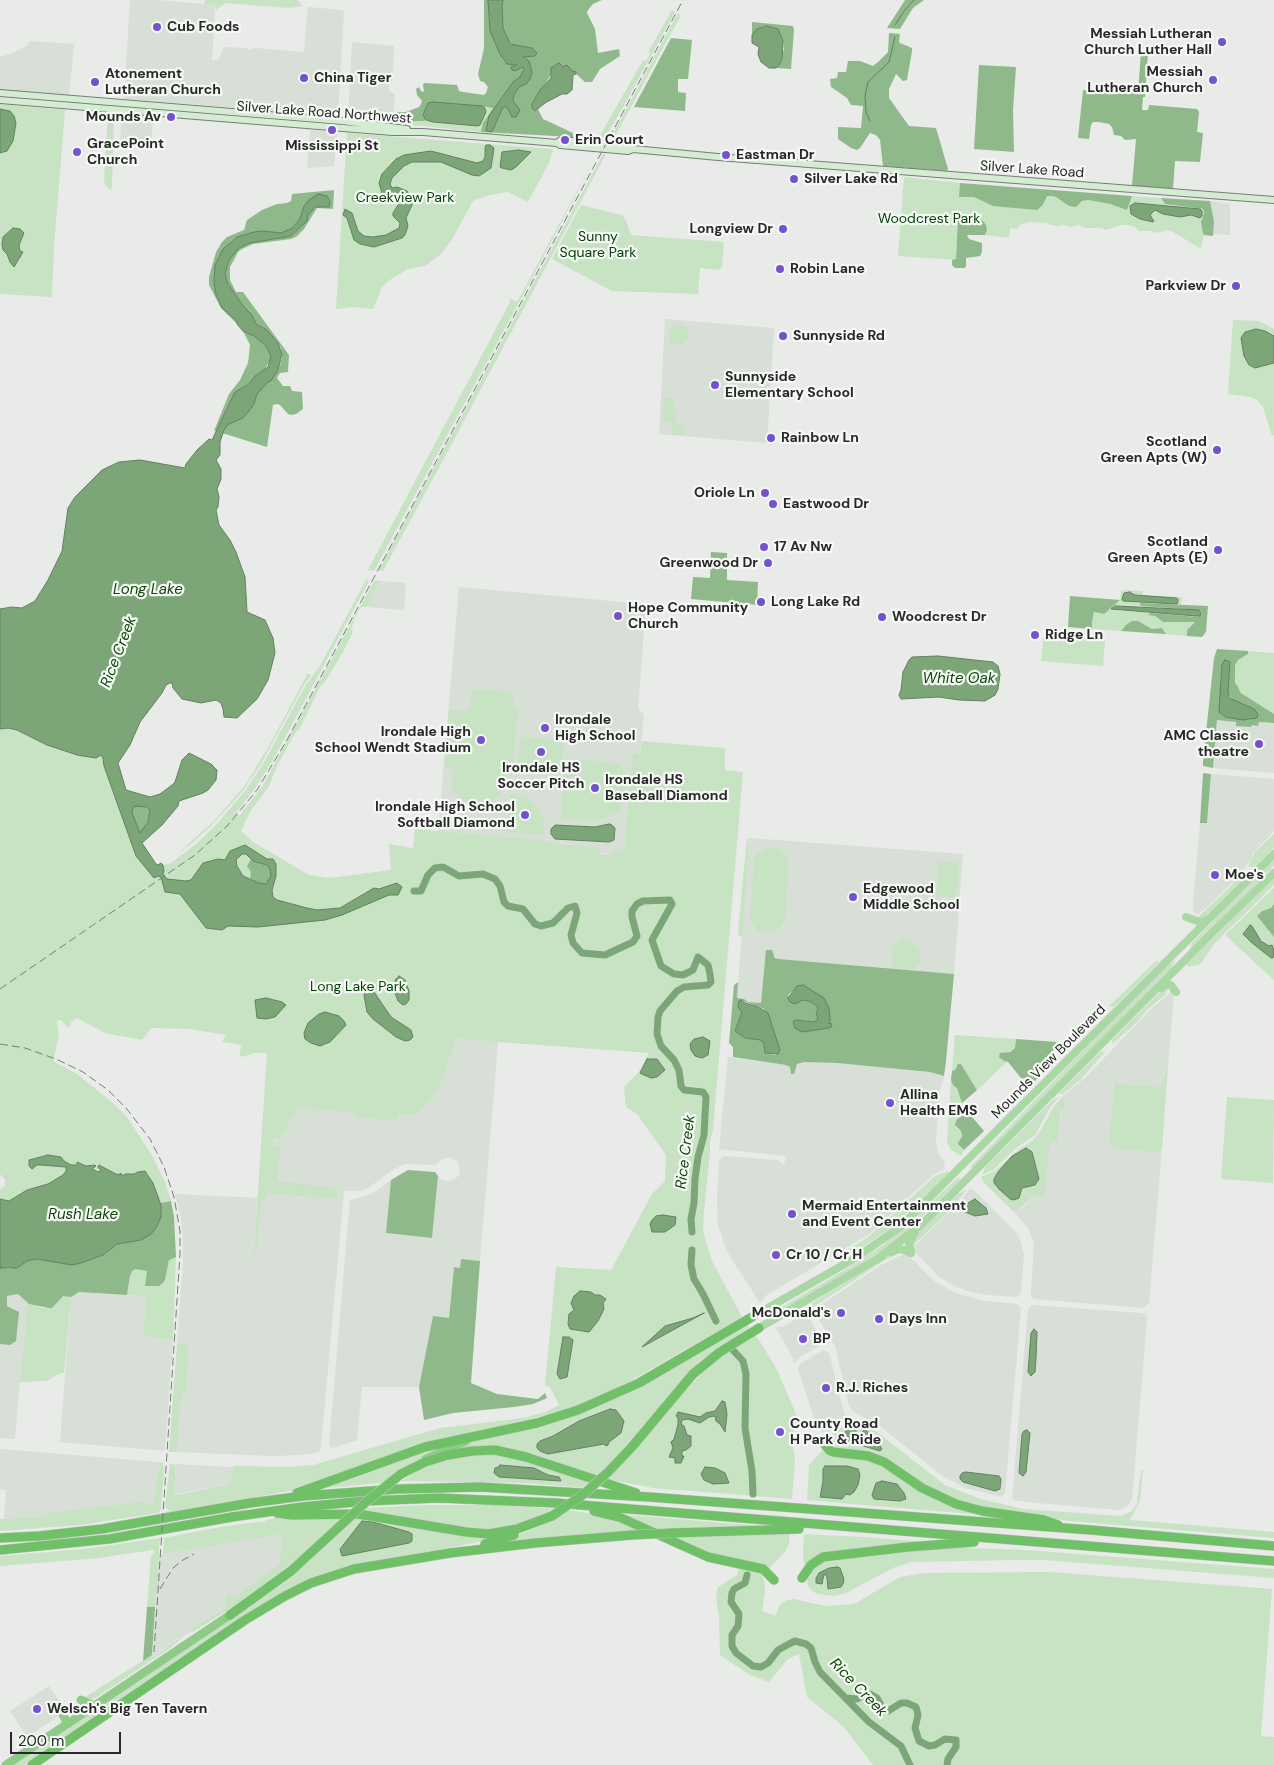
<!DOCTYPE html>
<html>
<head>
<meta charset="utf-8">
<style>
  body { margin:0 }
  #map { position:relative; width:1274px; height:1765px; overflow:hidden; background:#e8ebe8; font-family:"DM Sans",sans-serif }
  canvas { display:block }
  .scale { position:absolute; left:10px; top:1732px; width:111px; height:22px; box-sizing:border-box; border:2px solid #272827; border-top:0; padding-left:6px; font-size:15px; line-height:18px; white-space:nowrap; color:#272827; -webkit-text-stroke:4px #f5f8f5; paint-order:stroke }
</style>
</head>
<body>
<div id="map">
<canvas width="1274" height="1765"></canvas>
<div class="scale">200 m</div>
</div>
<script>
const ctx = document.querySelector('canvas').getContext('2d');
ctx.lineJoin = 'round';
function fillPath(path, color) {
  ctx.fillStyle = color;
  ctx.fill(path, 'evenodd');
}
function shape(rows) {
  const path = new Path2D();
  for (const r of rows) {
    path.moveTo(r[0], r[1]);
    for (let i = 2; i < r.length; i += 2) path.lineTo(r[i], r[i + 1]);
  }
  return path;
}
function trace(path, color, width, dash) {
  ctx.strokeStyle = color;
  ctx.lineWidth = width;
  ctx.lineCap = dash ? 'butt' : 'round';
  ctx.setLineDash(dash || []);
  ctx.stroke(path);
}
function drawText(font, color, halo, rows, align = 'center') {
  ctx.font = font + ' "DM Sans",sans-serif';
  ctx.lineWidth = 4.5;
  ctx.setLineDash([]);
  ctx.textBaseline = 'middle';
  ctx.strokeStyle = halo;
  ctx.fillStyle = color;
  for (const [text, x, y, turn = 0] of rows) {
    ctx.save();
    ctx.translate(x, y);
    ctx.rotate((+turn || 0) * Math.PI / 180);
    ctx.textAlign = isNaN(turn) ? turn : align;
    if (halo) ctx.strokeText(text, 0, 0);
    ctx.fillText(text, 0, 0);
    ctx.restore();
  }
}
fillPath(shape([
  [130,0,157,0,215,5,212,60,218,60,224,47,248,48,248,50,255,48,304,52,308,7,342,10,344,12,338,116,126,99,124,98],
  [29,41,74,44,69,97,0,91,0,57,13,53,28,45],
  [352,42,394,46,393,79,388,87,390,92,395,94,393,123,354,120,353,118,348,117],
  [124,115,153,117,151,145,120,143,122,116],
  [310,130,337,132,334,166,307,168],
  [1210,201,1230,204,1230,235,1213,234,1214,221],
  [665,319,774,328,767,443,659,434],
  [380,581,406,583,404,610,367,607],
  [459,587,644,604,646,606,638,708,644,715,640,754,633,753,624,850,615,849,612,855,552,844,549,841,438,832],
  [1217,720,1236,722,1236,726,1251,725,1259,722,1274,723,1274,773,1213,768],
  [1211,774,1274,779,1274,831,1253,853,1250,861,1235,880,1207,907,1197,915,1194,912,1193,906,1200,823,1207,823],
  [749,838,963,854,954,974,779,959,767,950,761,1003,748,1002,743,999,737,998,749,844,748,839],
  [1171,989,1174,993,1168,1066,1166,1065,1165,1068,1163,1083,1161,1087,1114,1083,1109,1141,1160,1151,1162,1149,1149,1303,1144,1308,1035,1299,1031,1297,1031,1293,1034,1243,1028,1228,1013,1211,1021,1209,1033,1198,1042,1196,1045,1187,1049,1148,1052,1143,1058,1141,1064,1097,1062,1097,1086,1077,1152,1008,1168,995],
  [457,1039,498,1042,480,1261,461,1259,460,1268,454,1267,449,1318,433,1317,419,1387,362,1387,357,1440,332,1448,329,1444,350,1200,372,1194,391,1180,386,1233,432,1238,438,1176,442,1180,450,1181,459,1176,460,1172,458,1163,451,1157,444,1158,435,1165,405,1164,394,1169,368,1188,359,1191,344,1191,321,1447,319,1452,301,1455,273,1456,177,1452,182,1392,186,1392,189,1345,177,1343,183,1261,183,1236,181,1219,175,1194,257,1198,254,1251,261,1200,267,1194,337,1199,338,1188,278,1182,281,1146,273,1145,274,1138,281,1139,283,1134,298,1108,355,1113,355,1117,398,1115,448,1064],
  [728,1057,786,1065,790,1067,791,1074,794,1074,797,1064,804,1062,837,1063,930,1072,944,1076,940,1090,936,1142,938,1153,944,1161,945,1169,934,1174,868,1235,765,1296,760,1303,728,1253,723,1241,721,1231,718,1227,717,1199,719,1161,723,1156,778,1160,784,1165,786,1156,719,1149],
  [970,1189,975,1191,1015,1231,1021,1242,1024,1256,1021,1292,1018,1297,987,1295,967,1291,953,1285,939,1277,913,1250,913,1247,957,1205],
  [906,1253,934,1281,955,1293,985,1301,1017,1304,1021,1308,1005,1493,1002,1497,965,1488,941,1475,881,1427,854,1412,849,1406,835,1346,813,1310,881,1265],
  [82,1292,146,1297,143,1336,173,1340,165,1451,60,1442,71,1297,76,1293],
  [18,1294,23,1297,27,1303,15,1439,0,1438,0,1344,10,1345,17,1311,7,1306,7,1296],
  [1032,1305,1141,1313,1146,1315,1147,1319,1132,1498,1130,1503,1124,1508,1119,1510,1026,1502,1014,1500,1012,1498,1028,1309],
  [807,1313,822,1342,821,1345,800,1357,794,1364,792,1356,775,1327,782,1327],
  [823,1350,829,1353,843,1409,846,1416,842,1423,827,1433,822,1432,814,1418,798,1369,800,1364],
  [0,1449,159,1462,160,1470,157,1474,154,1504,149,1502,52,1512,39,1517,4,1519,6,1490,0,1489],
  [174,1464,233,1467,230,1484,176,1494,174,1493,176,1466],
  [282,1533,281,1564,235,1596,227,1595,228,1606,191,1628,192,1631,181,1638,180,1637,152,1657,158,1555,205,1546],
  [49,1686,66,1711,27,1737,10,1711]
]), '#d7dfd6');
fillPath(shape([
  [205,0,297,0,303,6,290,8,225,3,216,10,215,5,204,4],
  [672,10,675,12,622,109,604,139,598,139,643,60,646,61,650,54,648,52],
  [678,13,681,15,613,140,609,141],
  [0,104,65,110,54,247,52,297,0,294],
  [485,108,493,108,487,116,481,132,393,123,400,118,405,122,418,122,426,120,468,126,486,112],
  [108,113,113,114,114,116,112,187,110,190,105,185,104,181],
  [347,133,553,149,549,163,528,202,508,192,489,195,473,201,451,241,440,255,425,266,408,269,388,281,382,287,373,309,353,307,336,309],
  [598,152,536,271,374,571,368,570,510,302,510,298,517,302],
  [603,154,606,154,449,449,383,571,378,571],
  [904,177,960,183,960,197,974,197,993,206,1003,207,1037,210,1043,205,1047,196,1051,196,1056,197,1069,206,1088,200,1110,204,1127,210,1132,196,1161,198,1165,204,1203,209,1204,213,1201,222,1204,235,1201,249,1173,232,1168,230,1157,233,1151,231,1139,231,1135,227,1127,225,1121,225,1106,230,1101,228,1085,228,1078,225,1070,227,1064,225,1057,226,1050,225,1047,223,1029,222,1021,224,1017,229,1010,228,1009,238,985,235,987,233,977,219,958,219,956,260,898,256],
  [1135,203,1143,205,1163,205,1170,207,1200,209,1197,218,1191,215,1180,217,1163,214,1155,210,1150,215,1154,220,1150,220,1140,219,1131,214,1130,206],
  [581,205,625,216,623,219,626,220,631,235,724,242,722,267,718,270,700,268,698,294,612,291,552,259],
  [1233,320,1259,321,1274,329,1274,435,1272,436,1263,407,1257,400,1250,397,1228,394],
  [673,325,682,325,688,331,689,337,684,344,676,345,670,341,669,332],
  [664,398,673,398,673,409,676,410,676,425,684,426,684,435,672,435,672,422,662,421],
  [366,580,369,581,273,760,254,790,236,813,239,816,263,785,374,581,380,581,367,607,361,607,355,618,351,629,353,632,342,654,323,685,321,685,299,730,297,730,279,762,268,788,251,810,241,831,253,842,309,875,329,878,391,870,389,844,413,848,415,829,549,841,552,844,598,847,600,854,611,855,615,849,624,849,633,753,640,754,642,741,725,748,725,770,743,772,713,1130,710,1142,710,1152,704,1211,703,1231,712,1261,742,1317,620,1387,569,1409,444,1440,296,1490,165,1513,165,1512,170,1511,165,1507,170,1463,176,1466,174,1493,177,1495,230,1484,232,1469,234,1466,292,1467,313,1465,440,1428,524,1418,548,1411,559,1405,550,1387,545,1385,556,1267,611,1270,652,1194,665,1181,666,1155,637,1114,626,1107,624,1087,638,1073,649,1053,457,1039,440,1085,432,1097,416,1114,398,1115,397,1120,355,1118,355,1113,298,1108,283,1134,281,1139,274,1138,273,1145,281,1146,278,1181,338,1188,337,1199,267,1194,265,1201,261,1201,256,1252,254,1252,267,1053,254,1053,242,1057,240,1055,241,1045,222,1042,226,1035,190,1029,151,1028,142,1040,105,1033,77,1018,73,1020,68,1028,61,1020,57,1021,59,1036,53,1061,77,1074,114,1104,128,1118,153,1157,165,1182,171,1201,160,1203,152,1181,148,1174,142,1171,134,1174,125,1174,124,1176,121,1173,120,1175,98,1167,101,1171,98,1172,92,1169,96,1166,95,1165,86,1166,78,1162,74,1166,71,1165,56,1156,48,1155,31,1159,33,1167,41,1165,66,1167,66,1171,63,1175,48,1184,27,1190,9,1201,0,1199,0,1189,5,1186,5,1180,0,1174,0,729,8,728,17,730,47,745,70,753,97,756,101,755,103,758,104,766,136,856,154,877,160,876,164,871,163,865,171,863,196,844,216,825,245,791,263,764,304,688,321,664],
  [1121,590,1143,591,1143,595,1182,597,1181,605,1140,603,1153,607,1200,609,1202,614,1198,617,1151,613,1149,615,1155,616,1163,622,1195,622,1187,630,1187,636,1166,634,1162,628,1152,629,1134,621,1126,625,1121,631,1092,629,1092,622,1094,613,1096,612,1100,614,1106,612,1120,600],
  [1133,592,1135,595,1176,598,1146,603,1122,601,1124,593],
  [1113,606,1151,607,1201,611,1196,616,1114,610],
  [1048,635,1105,640,1103,666,1041,661,1043,639],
  [1248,651,1274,653,1274,714,1241,693,1237,688,1234,673,1235,665,1238,660,1248,654],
  [308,673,311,675,302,688,261,764,242,792,212,825,192,843,176,855,214,821,246,784,270,744],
  [475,689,513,692,513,707,518,709,512,775,505,775,503,786,499,795,492,801,481,805,462,800,457,793,452,793,453,769,445,768,449,709,464,711,470,707,472,691],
  [521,737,564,740,562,768,518,764],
  [569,758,620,764,627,776,625,793,621,807,618,812,596,821,561,820,566,761],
  [510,794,526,798,538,807,544,821,545,835,509,832,507,830],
  [1274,834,1274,848,1255,867,1248,867,1255,852],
  [747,838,749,844,742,937,739,936,738,932],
  [772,847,780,849,786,854,789,864,785,919,780,928,773,932,765,933,757,930,750,920,754,859,758,853,765,849],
  [1274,858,1274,866,1261,879,1262,880,1191,950,1189,950,1192,943],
  [939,861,959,863,956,897,936,896],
  [1242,871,1244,871,1246,876,1206,916,1202,919,1197,918,1231,886],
  [1274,878,1274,885,1214,944,1202,962,1199,965,1187,967,1187,964],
  [1274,888,1274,904,1271,908,1262,911,1257,916,1274,937,1274,951,1271,945,1269,946,1258,937,1253,928,1248,926,1243,934,1271,958,1274,957,1274,980,1225,935],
  [904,940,913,942,919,949,921,961,915,969,894,968,891,964,893,946],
  [1176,960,1172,968,980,1162,972,1168,970,1167,1136,996,1168,965],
  [1156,961,1159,961,1159,962,1114,1007,1109,1006],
  [1169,987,1165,995,1149,1008,1133,1026,1112,1044,1112,1040,1164,988],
  [955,1035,1016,1039,1015,1048,1006,1053,1004,1061,1007,1062,977,1090,961,1064,957,1066,955,1070,952,1071],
  [1106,1051,1081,1079,1063,1094,1059,1093,1100,1052],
  [1166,1066,1168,1066,1162,1149,1158,1152,1121,1149,1112,1146,1109,1141,1114,1083,1161,1087,1161,1083,1163,1083],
  [951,1080,953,1085,957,1087,962,1103,967,1111,960,1116,956,1128,961,1130,962,1134,959,1140,959,1144,964,1150,961,1156,951,1150,947,1141],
  [1059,1097,1050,1108,1035,1135,1016,1148,993,1170,982,1175,986,1166,1055,1098],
  [1062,1097,1065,1099,1064,1110,1061,1111,1058,1141,1052,1143,1049,1148,1045,1193,1042,1196,1032,1198,1018,1210,1013,1211,984,1183,981,1177,995,1171,1019,1149,1032,1141,1039,1133,1054,1106],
  [1026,1148,1028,1148,1033,1156,1039,1180,1037,1184,1022,1188,1020,1195,1002,1190,994,1183,996,1174,1018,1151],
  [1227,1097,1274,1100,1273,1183,1221,1179],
  [948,1171,948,1174,930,1192,888,1230,847,1257,843,1256,841,1254,867,1238,935,1176],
  [959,1177,960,1180,942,1198,886,1250,772,1316,770,1314,848,1268,883,1245],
  [966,1190,952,1209,912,1246,912,1241,915,1236,958,1194],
  [895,1252,903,1252,885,1260,812,1308,812,1303],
  [172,1257,176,1257,173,1340,143,1336,146,1297,127,1295,130,1276,132,1271,136,1269,144,1269,147,1271,147,1276,145,1286,159,1286,165,1280,169,1260],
  [65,1295,71,1297,64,1373,61,1373,46,1381,20,1382,27,1303,43,1308,52,1308,61,1297],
  [747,1324,749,1327,747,1329,700,1361,627,1447,599,1477,514,1450,501,1448,451,1451,451,1448,476,1439,584,1412,599,1405,625,1393],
  [610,1409,623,1427,621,1433,605,1444,548,1454,540,1441,553,1436,579,1421],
  [754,1336,756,1336,763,1346,777,1370,797,1416,792,1442,795,1460,792,1499,653,1488,607,1479,626,1459,670,1407,704,1371,722,1356],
  [177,1343,189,1344,186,1392,182,1392,177,1452,169,1452],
  [851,1420,864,1424,877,1432,945,1485,981,1499,1023,1509,1121,1516,1132,1511,1137,1503,1141,1471,1143,1470,1140,1500,1130,1520,1274,1532,1274,1538,1069,1521,982,1509,948,1500,889,1463,838,1451,826,1443,825,1437,834,1433],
  [850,1427,859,1435,862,1431,870,1433,882,1447,880,1451,854,1443,855,1439,853,1437,847,1442,838,1441],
  [442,1447,404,1468,382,1483,326,1488,326,1484,397,1457],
  [824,1449,867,1458,983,1515,807,1500,809,1465],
  [829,1466,857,1468,858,1485,856,1489,846,1494,842,1499,822,1498,819,1496,823,1481,823,1469],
  [876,1483,896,1484,904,1493,906,1498,900,1501,874,1499,872,1495],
  [494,1454,511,1456,588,1480,588,1486,586,1488,524,1483,401,1481,426,1466,459,1456],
  [499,1465,534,1468,548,1475,558,1476,558,1481,500,1477,494,1473,495,1469],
  [159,1462,163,1463,164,1470,161,1509,158,1513,80,1525,0,1531,0,1519,39,1517,52,1512,142,1502,154,1503,157,1474,160,1470],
  [426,1505,497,1505,555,1509,536,1520,488,1532,360,1513,366,1508],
  [567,1510,607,1516,640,1531,507,1542,507,1540,544,1524],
  [616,1514,726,1523,768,1526,654,1530],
  [344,1516,298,1561,253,1594,193,1632,190,1629,228,1606,225,1602,227,1595,235,1596,280,1564,282,1534,163,1554,164,1538,220,1527,266,1521,266,1520,276,1518],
  [357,1516,495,1539,369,1563,315,1578,109,1708,24,1765,13,1765,282,1584,309,1562],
  [362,1521,373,1522,409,1532,409,1543,381,1548,340,1549],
  [790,1532,789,1544,785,1552,769,1568,762,1565,719,1557,673,1539,674,1537],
  [804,1534,863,1537,928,1542,827,1554,805,1569,803,1554],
  [160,1538,155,1607,147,1607,151,1556,155,1552,153,1550,99,1558,0,1566,0,1556,84,1549],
  [943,1547,1026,1550,1274,1569,1274,1578,1044,1560,1017,1560,911,1562,893,1568,846,1593,835,1596,817,1594,812,1591,808,1586,807,1576,814,1565,831,1558],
  [841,1570,843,1584,841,1587,827,1585,827,1577,824,1574,823,1582,815,1581,817,1575],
  [739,1567,761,1574,764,1580,765,1591,762,1611,775,1616,780,1605,787,1600,794,1599,825,1606,854,1604,900,1577,924,1573,1049,1572,1272,1589,1261,1736,1274,1737,1274,1765,873,1765,844,1727,807,1697,799,1654,788,1659,769,1682,748,1674,720,1655,719,1617,716,1597,718,1587,737,1575],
  [181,1637,181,1639,170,1648,97,1697,90,1700,86,1699,85,1697,152,1655,153,1657]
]), '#c8e3c4');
fillPath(shape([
  [484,0,488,0,490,31,503,58,505,62,520,67,523,67,524,69,520,77,513,82,489,116,486,131,492,132,502,108,505,106,508,108,519,109,513,101,514,95,519,87,526,84,531,68,529,61,522,57,535,56,537,53,532,48,513,45,508,41,502,28,502,7,503,0,602,0,593,4,588,10,587,13,595,29,598,53,619,49,620,56,600,69,592,82,585,82,576,74,575,72,551,75,532,104,535,111,538,109,543,119,573,133,573,137,481,132,483,123,493,108,469,105,428,103,423,115,426,120,424,121,405,122,399,118,393,123,394,112,406,112,419,107,421,104,422,101,417,95,416,89,419,87,421,91,424,92,423,85,424,83,457,85,459,91,463,92,484,95,486,93,488,87,484,82,480,81,478,74,484,48],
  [905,0,924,0,913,8,900,29,887,28],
  [752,22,793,26,794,30,791,69,776,68,779,65,784,49,783,41,778,29,767,26,762,27,752,35],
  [889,33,900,34,899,41,900,43,912,48,912,51,907,80,903,81,896,74,889,89,889,98,909,126,936,128,948,169,947,171,883,166,880,140,876,135,870,133,860,148,857,150,851,148,838,139,838,127,861,128,863,106,851,105,847,98,831,87,830,79,837,78,838,72,846,72,848,61,860,61,873,66,878,62,888,52],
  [671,38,692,40,688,79,678,79,678,92,686,93,685,111,634,107],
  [1141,52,1148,52,1145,97,1143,97,1142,110,1148,110,1149,105,1197,109,1199,112,1197,132,1203,133,1200,162,1175,161,1173,189,1132,186,1136,139,1125,140,1121,136,1114,135,1112,127,1109,124,1099,122,1093,122,1091,125,1089,139,1078,138,1083,90,1138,93],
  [979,65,1016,67,1013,110,1014,152,974,149],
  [960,183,1132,196,1127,210,1110,204,1088,200,1082,201,1076,207,1069,206,1056,197,1051,196,1047,196,1043,205,1037,210,1003,207,993,206,974,197,959,197],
  [334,190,333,209,317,208,304,229,296,237,291,239,253,244,242,249,238,252,230,267,230,280,236,292,243,292,289,355,288,372,280,373,277,378,283,386,290,386,292,391,302,392,303,409,296,414,291,415,288,414,280,405,277,404,273,405,267,447,222,433,227,425,243,418,249,411,254,404,257,394,280,366,282,357,281,348,278,343,267,330,256,324,252,315,244,307,228,284,225,274,229,260,236,250,250,243,291,236,307,221,308,215,313,208,320,206,328,207,330,205,329,200,327,196,300,219,291,229,287,231,281,233,263,231,247,234,237,237,230,242,214,282,216,295,219,303,237,321,237,324,221,308,209,285,209,277,216,252,222,242,227,237,244,230,247,220,262,210,277,204,287,203,291,201,292,194],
  [1161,198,1210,201,1214,221,1213,236,1204,235,1203,233,1201,222,1204,213,1203,209,1165,204],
  [958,218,977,219,983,221,986,225,987,230,985,235,967,235,969,239,982,243,982,252,980,256,966,258,966,267,964,268,955,268,952,265,952,260,956,259],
  [243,331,254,336,266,346,271,353,271,358,265,369,255,376,249,384,235,392,217,431,214,431,229,394,240,380,248,363,250,345],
  [711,552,727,553,727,580,758,582,757,605,691,599,693,577,710,578],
  [1070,596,1120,600,1104,614,1094,612,1092,622,1092,629,1068,627],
  [1140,603,1208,606,1206,632,1202,637,1187,636,1187,630,1195,622,1163,622,1155,616,1148,615,1151,613,1198,617,1202,614,1200,610,1141,606],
  [1132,621,1138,621,1152,629,1162,628,1166,634,1121,631,1126,625],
  [1217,649,1248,651,1248,654,1238,660,1235,665,1235,682,1241,693,1274,714,1274,723,1259,722,1258,726,1252,725,1251,727,1236,726,1236,722,1217,720,1213,768,1203,766,1203,761,1214,658],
  [1230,662,1228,695,1235,702,1254,709,1250,720,1226,717,1221,714,1222,664],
  [1203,773,1211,774,1207,823,1200,823],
  [137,806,145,807,150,810,148,822,140,834,132,813,133,807],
  [251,859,267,865,270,869,271,876,266,884,259,883,250,878,251,872,247,866],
  [1274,904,1274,937,1257,916,1262,911,1271,908],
  [766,950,772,950,775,958,779,959,954,974,946,1061,944,1076,930,1072,837,1063,804,1062,797,1064,794,1074,791,1074,790,1067,786,1065,733,1057,733,1047,729,1043,734,985,738,982,737,998,744,999,748,1002,761,1003],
  [803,985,830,1020,829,1028,802,1032,800,1020,816,1022,818,1018,816,1014,818,1009,817,1006,809,1001,803,1000,795,1004,788,995,797,987],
  [743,1001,764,1009,780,1050,775,1055,765,1053,764,1044,761,1040,745,1038,735,1031,742,1012],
  [1016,1039,1057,1042,1056,1046,1051,1055,1050,1062,1044,1072,1035,1081,1021,1078,1008,1062,1004,1061,999,1057,1000,1053,1010,1052,1015,1048],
  [958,1064,961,1064,977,1090,962,1103,957,1088,953,1085,951,1080,952,1071,955,1070],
  [967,1111,984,1131,964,1150,958,1144,959,1141,962,1136,961,1131,955,1125,956,1121,960,1116],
  [408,1170,435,1172,438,1176,432,1238,386,1233,391,1180],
  [171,1201,174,1217,176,1257,169,1260,165,1280,163,1283,159,1286,145,1286,147,1271,136,1269,132,1271,130,1276,127,1295,79,1292,71,1297,63,1296,52,1308,49,1308,29,1304,18,1294,7,1296,7,1306,19,1312,16,1341,10,1345,0,1344,0,1268,11,1269,27,1261,37,1259,81,1263,95,1258,103,1255,117,1244,124,1243,161,1205,160,1203],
  [461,1259,480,1261,471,1383,497,1394,538,1399,545,1393,547,1398,533,1404,514,1407,453,1413,424,1420,419,1387,433,1316,449,1318,454,1267,460,1268],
  [147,1607,155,1607,152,1655,143,1661]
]), '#8fb98a');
const water = shape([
  [488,0,503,0,502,7,503,28,510,44,532,48,537,53,535,56,523,57,529,61,532,72,530,79,526,84,519,87,514,95,513,101,520,110,516,117,512,117,507,107,503,107,492,132,486,131,489,116,513,82,520,77,524,69,523,67,515,71,512,70,511,67,517,65,507,64,500,54,490,31,488,0],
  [767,26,778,29,783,41,782,59,779,65,776,68,769,68,761,62,758,54,759,47,752,43,752,35,757,29,767,26],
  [559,63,563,67,567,65,572,71,576,72,576,74,573,75,572,90,567,94,562,94,545,103,535,111,532,108,532,104,540,90,551,78,551,68,559,63],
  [433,102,482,106,485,108,486,112,480,125,477,126,433,122,426,120,423,115,428,103,433,102],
  [0,109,10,111,14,116,16,123,13,141,7,151,0,153,0,109],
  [490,145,494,148,491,168,479,176,472,175,441,162,412,162,404,166,392,178,390,184,392,188,397,187,407,191,412,199,412,205,406,218,408,226,405,235,402,238,374,247,360,244,354,240,347,218,343,215,345,209,352,213,358,231,364,236,373,237,386,235,399,228,400,223,393,216,393,213,400,202,399,197,395,194,388,198,383,197,379,183,382,174,396,159,404,155,431,151,477,163,483,161,485,157,485,148,486,145,490,145],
  [518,150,531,152,516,167,511,170,502,168,500,167,502,152,518,150],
  [318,194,327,196,330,202,329,207,315,207,308,215,307,221,291,236,250,243,239,248,229,260,225,274,228,284,244,307,252,315,256,324,267,330,278,343,282,354,278,370,271,381,268,382,257,394,254,404,249,411,243,418,227,425,224,430,220,442,220,455,216,460,221,469,221,479,217,489,219,497,218,507,216,510,219,525,230,540,236,552,245,577,247,612,265,620,273,638,275,653,268,680,257,699,237,718,224,717,223,709,221,703,216,700,201,703,182,699,173,688,172,683,170,683,166,685,162,693,140,722,130,745,118,763,126,790,150,797,160,794,172,785,175,782,182,760,189,753,211,764,217,770,216,780,208,790,203,793,179,801,178,806,162,825,142,843,156,864,158,865,161,863,163,865,164,871,163,874,167,879,186,881,191,880,203,863,218,859,225,860,230,851,245,845,267,859,273,859,276,864,276,876,272,890,273,897,277,900,307,908,317,910,340,908,374,888,379,889,397,883,402,887,398,895,389,895,342,915,325,920,258,927,228,926,222,930,206,928,180,894,165,892,161,877,158,876,154,878,136,856,104,766,103,758,101,755,96,758,77,755,47,745,17,730,8,728,0,729,0,609,12,607,22,608,35,601,48,580,62,551,68,508,75,497,102,470,119,462,140,460,185,468,186,464,197,450,209,439,212,440,235,392,249,384,255,376,268,367,271,356,266,346,254,336,243,331,237,324,237,321,222,308,216,295,214,282,215,265,223,249,237,237,254,232,263,231,281,233,291,229,300,219,304,206,309,200,318,194],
  [137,806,146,807,150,810,148,822,140,833,132,813,133,807,137,806],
  [242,854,246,854,253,861,267,865,270,869,271,876,266,884,259,883,243,876,237,866,236,860,242,854],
  [1135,203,1200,209,1202,211,1202,216,1200,218,1191,215,1180,217,1163,214,1155,210,1150,215,1154,221,1153,222,1140,219,1131,214,1130,206,1135,203],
  [13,228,20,229,24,233,19,245,20,251,23,252,14,267,10,262,7,254,3,250,2,245,3,237,13,228],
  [1256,329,1265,331,1274,336,1274,363,1255,368,1249,365,1244,356,1241,338,1245,332,1256,329],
  [1130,592,1135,595,1176,598,1178,599,1178,602,1177,604,1123,601,1122,599,1124,593,1130,592],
  [1115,606,1199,610,1201,613,1200,616,1196,616,1111,609,1115,606],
  [938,656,993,662,998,666,1000,674,998,689,995,695,985,701,959,700,939,697,901,699,899,695,901,690,903,672,909,660,912,657,938,656],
  [1225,660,1230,662,1228,691,1229,698,1254,709,1258,714,1257,718,1243,720,1226,717,1219,712,1222,664,1225,660],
  [609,824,612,825,615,828,614,840,609,842,555,839,551,834,551,829,555,825,595,827,609,824],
  [1250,925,1252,926,1261,941,1269,946,1272,945,1274,951,1273,958,1271,958,1251,942,1243,934,1250,925],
  [399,976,405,980,409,991,409,1000,406,1004,403,1005,398,1001,395,993,395,980,399,976],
  [803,985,824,998,829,1008,830,1020,829,1024,831,1023,832,1026,829,1028,802,1032,795,1028,793,1022,796,1020,815,1022,818,1018,816,1014,818,1009,817,1006,809,1001,803,1000,795,1004,790,1002,788,998,797,986,803,985],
  [366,990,374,992,391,1017,411,1030,413,1037,410,1040,405,1041,396,1037,373,1019,367,1012,364,995,366,990],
  [266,998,282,1002,286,1005,275,1017,266,1019,257,1018,255,1000,266,998],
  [741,1000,745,1003,758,1007,768,1013,780,1050,778,1054,765,1053,764,1044,761,1040,745,1038,735,1031,742,1012,738,1007,739,1001,741,1000],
  [325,1012,339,1016,344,1021,346,1025,330,1042,320,1046,311,1043,305,1039,304,1033,308,1023,319,1014,325,1012],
  [703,1037,710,1041,708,1055,702,1058,695,1056,691,1050,690,1044,694,1039,703,1037],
  [647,1059,657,1059,665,1070,657,1077,651,1078,642,1074,640,1073,647,1059],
  [1026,1148,1032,1152,1039,1179,1035,1185,1022,1188,1019,1198,1014,1200,1010,1199,999,1189,994,1183,994,1179,998,1172,1012,1156,1026,1148],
  [48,1155,61,1157,64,1161,71,1165,77,1165,77,1162,86,1166,95,1165,96,1166,92,1169,98,1172,101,1171,98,1167,99,1165,116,1174,120,1175,120,1173,124,1176,125,1174,134,1174,138,1172,145,1171,153,1183,161,1205,161,1217,156,1228,151,1234,141,1240,117,1244,103,1255,81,1263,72,1265,37,1259,27,1261,17,1268,0,1268,0,1199,9,1201,27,1190,48,1184,63,1175,66,1171,66,1167,41,1165,37,1165,32,1169,29,1166,29,1160,48,1155],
  [975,1199,986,1208,988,1214,975,1216,965,1212,968,1203,975,1199],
  [663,1215,676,1217,675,1225,665,1232,652,1232,650,1224,652,1220,656,1216,663,1215],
  [580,1291,591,1292,595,1295,600,1295,606,1299,603,1303,604,1309,598,1321,589,1332,570,1329,568,1324,569,1314,574,1310,571,1303,574,1296,580,1291],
  [704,1313,642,1347,665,1326,693,1318,704,1313],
  [1034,1329,1037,1332,1036,1358,1035,1372,1031,1376,1028,1372,1031,1333,1034,1329],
  [563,1337,569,1337,573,1340,567,1377,560,1379,557,1374,563,1337],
  [722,1401,725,1402,727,1414,725,1432,720,1424,716,1421,715,1416,709,1417,700,1423,688,1419,682,1420,681,1424,684,1426,687,1435,691,1436,691,1446,686,1450,682,1451,682,1456,684,1456,681,1463,675,1463,675,1458,669,1457,673,1448,671,1442,674,1439,678,1425,678,1418,676,1416,678,1412,700,1417,706,1413,715,1411,722,1401],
  [610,1409,616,1410,624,1421,621,1433,609,1442,608,1445,606,1446,604,1444,548,1454,540,1451,537,1448,537,1444,540,1441,553,1436,579,1421,610,1409],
  [851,1425,856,1427,856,1433,859,1435,864,1430,870,1433,879,1444,882,1449,880,1451,854,1443,855,1439,853,1437,846,1443,838,1441,851,1425],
  [1027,1430,1030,1433,1026,1472,1023,1476,1019,1473,1022,1434,1024,1431,1027,1430],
  [500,1465,534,1468,548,1475,559,1477,561,1481,499,1477,494,1473,495,1468,498,1467,500,1465],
  [825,1466,847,1466,858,1469,860,1475,858,1485,854,1492,850,1495,846,1494,842,1499,820,1497,823,1481,823,1469,825,1466],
  [705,1467,715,1468,725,1473,729,1483,713,1484,704,1480,701,1474,705,1467],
  [966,1472,999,1476,1001,1479,1000,1489,995,1491,963,1482,960,1479,960,1476,962,1473,966,1472],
  [882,1481,897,1484,904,1493,906,1499,900,1501,874,1499,872,1495,876,1483,882,1481],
  [362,1521,373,1522,409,1532,412,1534,412,1541,409,1543,342,1556,340,1549,362,1521],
  [837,1567,840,1568,844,1579,843,1584,841,1587,828,1589,827,1577,824,1574,822,1584,816,1583,816,1578,819,1573,829,1568,837,1567]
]);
fillPath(water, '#7da678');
trace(water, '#638060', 1);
trace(shape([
  [895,25,904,11,914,0],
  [870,121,866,112,865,96,868,82,889,62,895,37]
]), '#638060', 1);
trace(shape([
  [414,891,421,891,428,875,435,868,443,867,459,876,483,874,495,879,500,886,504,902,508,906,523,909,535,924,541,926,553,923,568,908,575,906,577,913,571,935,573,943,582,953,605,955,633,942,637,936,632,917,632,911,637,904,643,901,670,900,672,904,652,940,661,966,674,974,683,975,693,970,698,957,708,965,710,974,711,982,708,985,684,987,677,991,660,1011,658,1017,657,1034,661,1046,674,1060,679,1070,681,1086,684,1090,703,1092,706,1097,704,1135,698,1157,695,1179,694,1203,691,1219,692,1232],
  [692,1250,691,1265,694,1279,703,1294,716,1321],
  [732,1349,743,1361,746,1374,745,1428,752,1471,753,1494],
  [747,1575,745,1583,734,1589,732,1593,731,1602,739,1614,738,1626,732,1635,732,1646,736,1653,753,1666,761,1667,768,1663,778,1650,789,1644,795,1641,806,1644,811,1648,815,1662,820,1672,869,1722,901,1746,910,1765],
  [846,1698,857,1699,866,1694,870,1694,877,1698,884,1711,888,1711,901,1703,907,1703,916,1707,918,1715,915,1728,919,1741,929,1746,935,1745,945,1739,956,1740,956,1747,948,1759,947,1765]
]), '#7da678', 7);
const secondary = shape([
  [0,93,342,121,407,129],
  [0,100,392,132,423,132,557,143,560,145,628,151,633,149],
  [557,143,561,140,607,144,629,146,633,149,718,157,1274,200]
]);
const primary = shape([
  [1186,917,1200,922,1207,920],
  [1161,988,1165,985,1171,985,1176,992],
  [891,1252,899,1249,904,1250,911,1253],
  [911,1253,909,1243,915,1232],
  [752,1317,857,1257,900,1227,1274,854],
  [759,1328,879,1258,922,1224,1210,935,1274,873]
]);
const trunk = shape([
  [426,1459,466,1441],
  [81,1700,95,1706],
  [63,1715,68,1724],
  [6,1765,230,1615]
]);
const motorway = shape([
  [823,1442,829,1450,833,1452,868,1456,884,1462,922,1488,956,1504,982,1511,1044,1520,1058,1525],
  [608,1472,631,1448,693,1374,720,1352,759,1328],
  [401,1474,425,1462,448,1455,472,1451,495,1450,526,1457,636,1493],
  [297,1493,425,1447,537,1423,578,1410,639,1383,752,1317],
  [594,1511,619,1517,708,1557,763,1569,774,1580],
  [277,1513,292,1515,358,1514,466,1532,489,1534,517,1529,552,1516],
  [672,1533,799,1529],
  [0,1538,39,1536,102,1529,250,1503,303,1496,398,1489,480,1487,649,1497,1091,1530,1274,1546],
  [485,1544,514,1535],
  [0,1550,109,1539,232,1517,302,1507,366,1501,438,1498,556,1503,1274,1561],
  [802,1578,811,1565,823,1557,908,1547,974,1542],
  [230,1615,291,1571,340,1526],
  [32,1765,245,1620,285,1596,311,1583,354,1569,450,1553,535,1543,632,1535]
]);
trace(secondary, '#797c79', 8);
trace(primary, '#c7c7c7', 8);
trace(trunk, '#c7c7c7', 9);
trace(motorway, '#c7c7c7', 10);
trace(secondary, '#d4ecd1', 6);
trace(primary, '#a9d9a3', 7);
trace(trunk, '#8ccc84', 8);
trace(motorway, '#6fc066', 9);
trace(shape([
  [0,989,195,855,228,825,257,790,287,740,683,0],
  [0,1044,25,1048,56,1059,83,1072,108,1090,126,1108,150,1139,164,1167,174,1197,180,1231,180,1254,154,1652],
  [160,1589,173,1568,183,1560,194,1554]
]), '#797b79', 1, [8, 4]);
const motorwayBridge = shape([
  [552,1516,584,1494,608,1472],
  [340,1526,366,1502,401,1474],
  [632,1535,672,1533]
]);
trace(motorwayBridge, '#c7c7c7', 10, []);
trace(motorwayBridge, '#6fc066', 9);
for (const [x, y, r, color] of [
  [157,27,5,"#7452cc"],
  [1222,42,5,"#7452cc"],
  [304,78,5,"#7452cc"],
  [1213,80,5,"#7452cc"],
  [95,82,5,"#7452cc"],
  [171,117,5,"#7452cc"],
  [332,130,5,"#7452cc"],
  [565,140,5,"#7452cc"],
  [77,152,5,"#7452cc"],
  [726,155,5,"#7452cc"],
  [794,179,5,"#7452cc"],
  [783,229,5,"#7452cc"],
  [780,269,5,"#7452cc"],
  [1236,286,5,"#7452cc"],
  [783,336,5,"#7452cc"],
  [715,385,5,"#7452cc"],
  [771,438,5,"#7452cc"],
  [1217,450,5,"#7452cc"],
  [765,493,5,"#7452cc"],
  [773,504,5,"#7452cc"],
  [764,547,5,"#7452cc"],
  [1218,550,5,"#7452cc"],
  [768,563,5,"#7452cc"],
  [761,602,5,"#7452cc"],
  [618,616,5,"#7452cc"],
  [882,617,5,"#7452cc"],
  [1035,635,5,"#7452cc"],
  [545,728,5,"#7452cc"],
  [481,740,5,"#7452cc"],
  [1259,744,5,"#7452cc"],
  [541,752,5,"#7452cc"],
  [595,788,5,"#7452cc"],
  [525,815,5,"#7452cc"],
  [1215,875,5,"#7452cc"],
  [853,897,5,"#7452cc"],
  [890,1103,5,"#7452cc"],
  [792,1214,5,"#7452cc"],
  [776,1255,5,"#7452cc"],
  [841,1313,5,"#7452cc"],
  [879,1319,5,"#7452cc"],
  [803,1339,5,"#7452cc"],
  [826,1388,5,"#7452cc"],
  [780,1432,5,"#7452cc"],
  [37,1709,5,"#7452cc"]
]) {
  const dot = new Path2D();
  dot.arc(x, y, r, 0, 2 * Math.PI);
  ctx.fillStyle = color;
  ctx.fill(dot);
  trace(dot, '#f5f8f5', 2);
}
drawText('bold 14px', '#272827', '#f5f8f5', [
  ["Cub Foods",167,27],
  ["Messiah Lutheran",1212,34,"right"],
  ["Church Luther Hall",1212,50,"right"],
  ["Messiah",1203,72,"right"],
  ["Lutheran Church",1203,88,"right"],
  ["Atonement",105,74],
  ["Lutheran Church",105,90],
  ["China Tiger",314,78],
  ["Mounds Av",161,117,"right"],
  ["Erin Court",575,140],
  ["GracePoint",87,144],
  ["Church",87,160],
  ["Mississippi St",332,146,"center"],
  ["Eastman Dr",736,155],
  ["Silver Lake Rd",804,179],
  ["Longview Dr",773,229,"right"],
  ["Robin Lane",790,269],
  ["Parkview Dr",1226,286,"right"],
  ["Sunnyside Rd",793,336],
  ["Sunnyside",725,377],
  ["Elementary School",725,393],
  ["Rainbow Ln",781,438],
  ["Scotland",1207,442,"right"],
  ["Green Apts (W)",1207,458,"right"],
  ["Oriole Ln",755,493,"right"],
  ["Eastwood Dr",783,504],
  ["Scotland",1208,542,"right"],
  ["Green Apts (E)",1208,558,"right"],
  ["17 Av Nw",774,547],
  ["Greenwood Dr",758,563,"right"],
  ["Long Lake Rd",771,602],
  ["Hope Community",628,608],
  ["Church",628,624],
  ["Woodcrest Dr",892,617],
  ["Ridge Ln",1045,635],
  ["Irondale",555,720],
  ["High School",555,736],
  ["Irondale High",471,732,"right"],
  ["School Wendt Stadium",471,748,"right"],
  ["AMC Classic",1249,736,"right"],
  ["theatre",1249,752,"right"],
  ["Irondale HS",541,768,"center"],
  ["Soccer Pitch",541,784,"center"],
  ["Irondale HS",605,780],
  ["Baseball Diamond",605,796],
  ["Irondale High School",515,807,"right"],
  ["Softball Diamond",515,823,"right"],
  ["Moe's",1225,875],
  ["Edgewood",863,889],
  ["Middle School",863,905],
  ["Allina",900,1095],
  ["Health EMS",900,1111],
  ["Mermaid Entertainment",802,1206],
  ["and Event Center",802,1222],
  ["Cr 10 / Cr H",786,1255],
  ["McDonald's",831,1313,"right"],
  ["Days Inn",889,1319],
  ["BP",813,1339],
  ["R.J. Riches",836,1388],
  ["County Road",790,1424],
  ["H Park & Ride",790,1440],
  ["Welsch's Big Ten Tavern",47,1709]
], 'left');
drawText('14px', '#272827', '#f5f8f5', [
  ["Silver Lake Road Northwest",324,113,4],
  ["Silver Lake Road",1032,170,4],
  ["Mounds View Boulevard",1049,1062,-45]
]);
drawText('14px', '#003e00', '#f5f8f5', [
  ["Creekview Park",405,198],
  ["Woodcrest Park",929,219],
  ["Sunny",598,237],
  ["Square Park",598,253],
  ["Long Lake Park",358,987]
]);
drawText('italic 15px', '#0d4707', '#f5f8f5', [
  ["Long Lake",148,590],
  ["Rice Creek",119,652,-69],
  ["White Oak",959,679],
  ["Rice Creek",686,1152,-83],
  ["Rush Lake",83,1215],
  ["Rice Creek",858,1688,46]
]);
</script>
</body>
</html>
